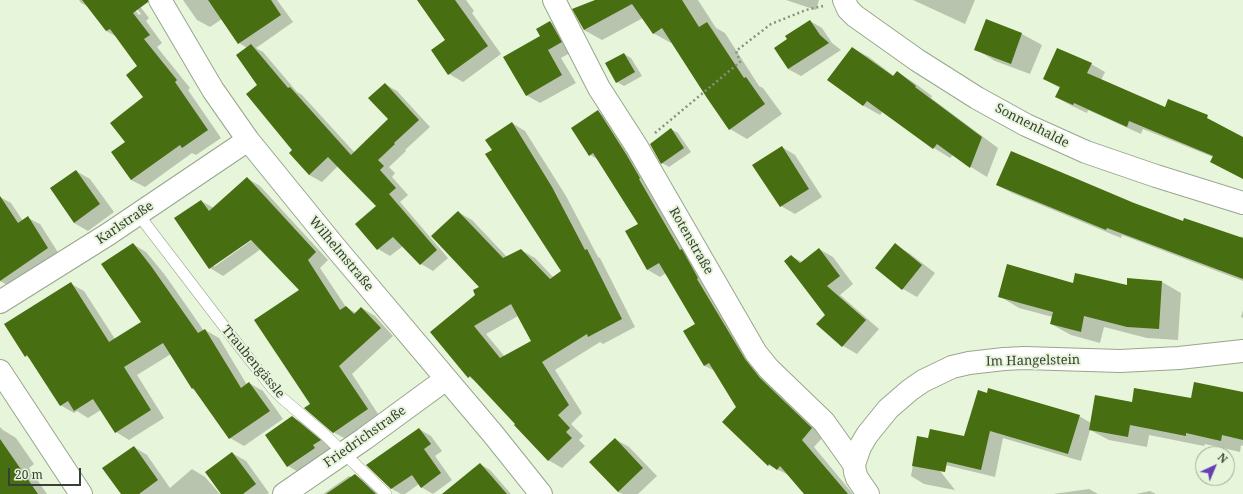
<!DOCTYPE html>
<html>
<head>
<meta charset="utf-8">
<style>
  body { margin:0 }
  #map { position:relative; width:1243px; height:494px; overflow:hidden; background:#e7f5da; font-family:"Noto Serif",serif }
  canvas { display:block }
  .north { position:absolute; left:1195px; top:446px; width:40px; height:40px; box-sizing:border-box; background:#e7f5da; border:1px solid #a1ac98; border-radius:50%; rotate:44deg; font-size:11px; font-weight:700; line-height:16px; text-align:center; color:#393f34 }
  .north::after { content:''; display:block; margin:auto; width:14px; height:18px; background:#663fb7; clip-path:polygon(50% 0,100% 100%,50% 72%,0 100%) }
  .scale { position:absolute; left:8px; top:468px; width:73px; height:18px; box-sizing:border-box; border:2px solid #393f34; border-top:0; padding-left:5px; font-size:12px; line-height:14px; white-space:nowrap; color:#393f34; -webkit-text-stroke:3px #e7f5da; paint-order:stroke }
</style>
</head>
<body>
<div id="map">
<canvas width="1243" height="494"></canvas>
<div class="north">N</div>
<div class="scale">20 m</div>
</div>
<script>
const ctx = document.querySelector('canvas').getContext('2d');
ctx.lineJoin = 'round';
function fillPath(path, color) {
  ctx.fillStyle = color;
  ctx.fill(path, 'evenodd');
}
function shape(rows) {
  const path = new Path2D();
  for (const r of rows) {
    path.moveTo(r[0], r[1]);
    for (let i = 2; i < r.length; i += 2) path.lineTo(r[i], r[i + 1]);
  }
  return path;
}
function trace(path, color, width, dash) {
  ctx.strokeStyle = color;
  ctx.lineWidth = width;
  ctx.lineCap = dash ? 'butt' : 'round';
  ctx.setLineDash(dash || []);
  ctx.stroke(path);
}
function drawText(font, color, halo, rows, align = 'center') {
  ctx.font = font + ' "Noto Serif",serif';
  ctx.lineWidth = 4;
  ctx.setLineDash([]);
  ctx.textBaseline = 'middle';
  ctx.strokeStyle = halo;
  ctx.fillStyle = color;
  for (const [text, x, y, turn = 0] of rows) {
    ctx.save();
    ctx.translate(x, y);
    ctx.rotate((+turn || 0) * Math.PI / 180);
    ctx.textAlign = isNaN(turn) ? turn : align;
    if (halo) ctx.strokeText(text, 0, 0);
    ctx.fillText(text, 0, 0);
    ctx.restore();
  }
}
fillPath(shape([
  [79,0,127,0,139,15,141,14,130,0,135,0,149,18,146,21,162,43,157,47,190,88,188,90,221,138,196,155,192,153,145,187,131,180,112,153,127,142,144,97,139,67,117,37,106,31,89,7,81,3],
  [183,0,277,0,293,22,256,48,263,52,297,92,302,95,355,153,389,119,385,84,397,91,430,127,405,150,406,151,389,167,395,173,392,177,408,195,400,202,448,258,433,271,421,264,403,246,390,256,378,249,356,224,377,206,338,166,322,182,309,175,293,151,259,85,247,48,239,43,222,19,210,27,197,20],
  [418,0,466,0,474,11,472,13,501,54,463,82,449,74,447,40],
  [598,0,698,0,716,28,725,33,759,86,763,88,782,114,747,139,730,129,672,42,671,43,653,33,643,18,602,40,584,30],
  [786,0,819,0,816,10],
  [913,0,975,0,965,24],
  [987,20,1022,34,1042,45,1030,74,995,61,976,49],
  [810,21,822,28,832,43,841,50,801,76,788,69,788,40],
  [550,22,564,30,575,50,561,58,576,83,540,103,526,95,541,37,537,29],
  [852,48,869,57,894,76,897,72,913,82,932,96,931,98,998,148,987,177,971,167,953,155,950,158,934,148,883,111,880,115,864,106,829,80],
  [624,54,631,58,642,76,624,86,617,82],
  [1091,64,1105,72,1101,80,1165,109,1243,138,1243,179,1213,157,1143,129,1141,134,1088,110,1087,113,1070,105,1056,97,1060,88,1044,79],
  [598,112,610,119,824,436,814,447,853,494,805,494,791,476,768,465,737,407,715,371,705,366,684,332,696,324,666,273,660,277,648,270,639,224,599,160,590,155],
  [512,123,525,131,566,196,598,257,600,258,635,327,603,344,600,342,555,370,582,413,571,424,583,436,579,440,585,446,562,468,548,460,478,383,469,377,477,295,480,287,458,212,472,220,507,257,521,250,535,258,554,278,562,271,493,150],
  [518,316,532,342,505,357,486,334],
  [671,129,678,133,691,152,669,167,662,163],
  [782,147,795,155,822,197,795,214,781,206],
  [76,171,90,179,114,212,88,231,74,223],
  [247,178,260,186,328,260,320,268,346,307,356,313,362,308,375,316,393,336,352,374,380,417,346,439,333,432,311,404,300,290,261,249,223,276,210,268,201,201,214,208],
  [254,236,255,238,214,267,214,264],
  [997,185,1134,204,1183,222,1240,239,1241,236,1243,237,1243,281,1122,235,1121,238,1012,193],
  [0,197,11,203,23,221,28,218,40,224,59,254,11,287,0,281],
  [133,244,146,252,165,275,204,331,205,330,219,338,247,385,249,383,263,391,283,419,244,446,230,438,196,391,193,389,171,354,137,375,164,418,129,440,116,432,101,410,88,418,77,411,74,413,60,405,31,359,26,356,71,284,84,291,115,339,142,323],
  [895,245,909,253,935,273,917,297,903,289],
  [819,249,833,257,853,284,840,295,879,329,857,354,843,346,791,256,802,262],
  [1162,282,1181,293,1178,340,1147,338,1104,327,1100,343,1071,335,1051,324,1053,317,1019,308,999,296,1128,287],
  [1243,310,1243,318,1241,317],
  [979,391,1079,416,1091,423,1133,403,1192,399,1243,393,1243,446,1241,445,1240,452,1205,444,1204,446,1149,435,1147,447,1109,440,1090,430,1081,461,1003,438,995,477,933,462,955,490,924,484,911,476,918,437,929,439,965,437],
  [292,417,306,425,334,449,302,474,288,466],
  [0,427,3,430,16,438,34,464,29,468,47,494,4,494,0,488],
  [419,429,431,436,442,451,435,456,452,480,433,494,421,487,419,484,405,494,401,494,392,489,368,465],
  [615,439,629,447,657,476,638,494,623,494,618,492],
  [134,447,147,455,170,488,192,469,205,477,220,494,122,494],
  [232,453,246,461,269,493,267,494,222,494],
  [480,464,490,470,511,494,457,494],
  [355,475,367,482,380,494,323,494,349,476,351,477],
  [1089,489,1098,494,1053,494],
  [1150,491,1156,494,1136,494]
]), '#0003');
fillPath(shape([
  [82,0,148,0,148,2,133,13,150,35,144,39,177,80,175,82,208,130,182,148,180,145,131,180,111,152,125,142,110,123,143,97,126,75,137,66,110,29,106,31],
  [208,0,271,0,281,15,238,44],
  [417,0,455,0,488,46,448,75,431,50,445,40],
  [595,0,682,0,699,27,707,22,744,78,746,77,765,104,729,130,707,98,662,28,653,34,632,4,584,30,572,9],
  [986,19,1022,33,1011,64,974,50],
  [810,20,820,35,829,43,788,69,774,48,787,39,785,36],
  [550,21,562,42,548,50,562,75,526,96,503,57,540,36,536,29],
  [251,44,288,88,290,87,351,155,388,119,368,98,385,83,419,120,394,143,395,144,378,160,384,166,380,170,396,188,389,194,437,250,420,265,393,237,377,250,355,224,376,206,328,157,309,175,289,153,292,150,246,94,257,85,236,55],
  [852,47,893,76,897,71,916,86,915,87,982,137,970,168,937,144,933,149,867,101,863,106,827,80],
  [1057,48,1092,63,1087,73,1165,107,1168,99,1208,115,1207,118,1243,137,1243,179,1210,162,1213,156,1129,121,1127,127,1074,103,1073,105,1055,97,1060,87,1043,79],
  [624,53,635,72,616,83,605,63],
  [598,110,626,154,640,178,639,179,680,250,682,249,698,278,697,279,745,359,760,378,812,428,802,440,848,494,804,494,780,466,777,470,769,464,768,466,722,422,736,407,709,363,704,366,683,331,695,324,659,263,647,270,625,231,638,224,593,153,589,156,571,128],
  [512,122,552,187,585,250,587,249,622,319,588,337,587,334,542,362,569,405,558,415,570,428,566,432,572,438,548,461,514,425,515,424,470,376,468,378,430,332,475,295,473,290,479,287,431,236,458,211,503,258,521,249,550,279,561,271,485,154,492,150,485,140],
  [511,304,531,341,500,358,474,326],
  [671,128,684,148,661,164,650,144],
  [782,146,809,189,780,207,752,165],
  [1011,151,1134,203,1183,221,1184,218,1243,238,1243,279,1107,228,1106,230,996,185],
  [76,170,100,204,74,223,50,188],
  [247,177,316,252,308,260,340,310,346,306,354,314,361,307,381,328,339,366,368,409,333,433,304,408,310,404,254,320,299,290,251,240,209,269,174,218,201,200,209,211],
  [0,196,18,223,28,216,48,248,0,281],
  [133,243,151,266,198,333,205,329,241,388,249,382,270,411,229,439,193,388,192,389,163,343,124,367,151,410,115,433,93,399,74,411,68,401,60,406,27,355,25,357,4,324,71,282,109,342,141,322,101,264],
  [895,243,922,265,902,290,875,268],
  [819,248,840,276,827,286,866,320,842,347,816,324,825,315,784,261,791,255,800,263],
  [1007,264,1073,283,1075,273,1127,285,1127,278,1162,281,1159,329,1127,327,1084,316,1081,332,1050,324,1053,312,998,297],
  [1194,382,1243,392,1243,440,1222,435,1221,441,1186,433,1186,436,1130,425,1128,437,1089,430,1095,395,1132,402,1134,388,1191,398],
  [988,388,1080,415,1068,454,990,431,981,470,947,462,945,472,912,466,917,436,928,438,930,429,964,436,978,390,987,393],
  [292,416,321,440,313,445,315,448,287,467,265,435],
  [419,428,431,444,424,449,441,473,421,488,412,475,391,489,366,465],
  [615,438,643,468,618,492,589,462],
  [0,439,38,494,0,494],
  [134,446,158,480,139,494,121,494,102,468],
  [232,452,256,484,243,494,221,494,205,472],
  [480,463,507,494,442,494],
  [355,474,376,494,326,494]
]), '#476e11');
const service = shape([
  [138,214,239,346,274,390,282,398,324,434,386,494]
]);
const minor = shape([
  [160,0,213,90,248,140,335,247,493,434,541,494],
  [554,0,599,88,637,147,756,353,769,369,824,422,854,464],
  [844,0,848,9,855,16,917,60,977,98,1026,125,1086,152,1156,176,1243,203],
  [0,302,107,235,248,140],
  [284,494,364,439,446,379],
  [868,494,857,478,855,472,854,464,860,447,867,435,888,409,910,390,923,381,952,367,969,363,1004,359,1024,358,1120,361,1179,358,1243,351]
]);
const secondary = shape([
  [0,371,81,494]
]);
trace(service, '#98a68d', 12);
trace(minor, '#98a68d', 24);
trace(secondary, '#98a68d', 24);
trace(shape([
  [655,133,740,62,736,51,771,24,806,10,823,6]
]), '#88917f', 2.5, [2, 3]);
trace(service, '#fff', 11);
trace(minor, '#fff', 22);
trace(secondary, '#fff', 22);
drawText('13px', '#393f34', '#e7f5da', [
  ["Sonnenhalde",1032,126,27],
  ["Karlstraße",125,223,-34],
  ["Rotenstraße",691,241,60],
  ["Wilhelmstraße",341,254,50],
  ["Im Hangelstein",1033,361,-1],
  ["Traubengässle",253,362,50],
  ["Friedrichstraße",365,437,-35]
]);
</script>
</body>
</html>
